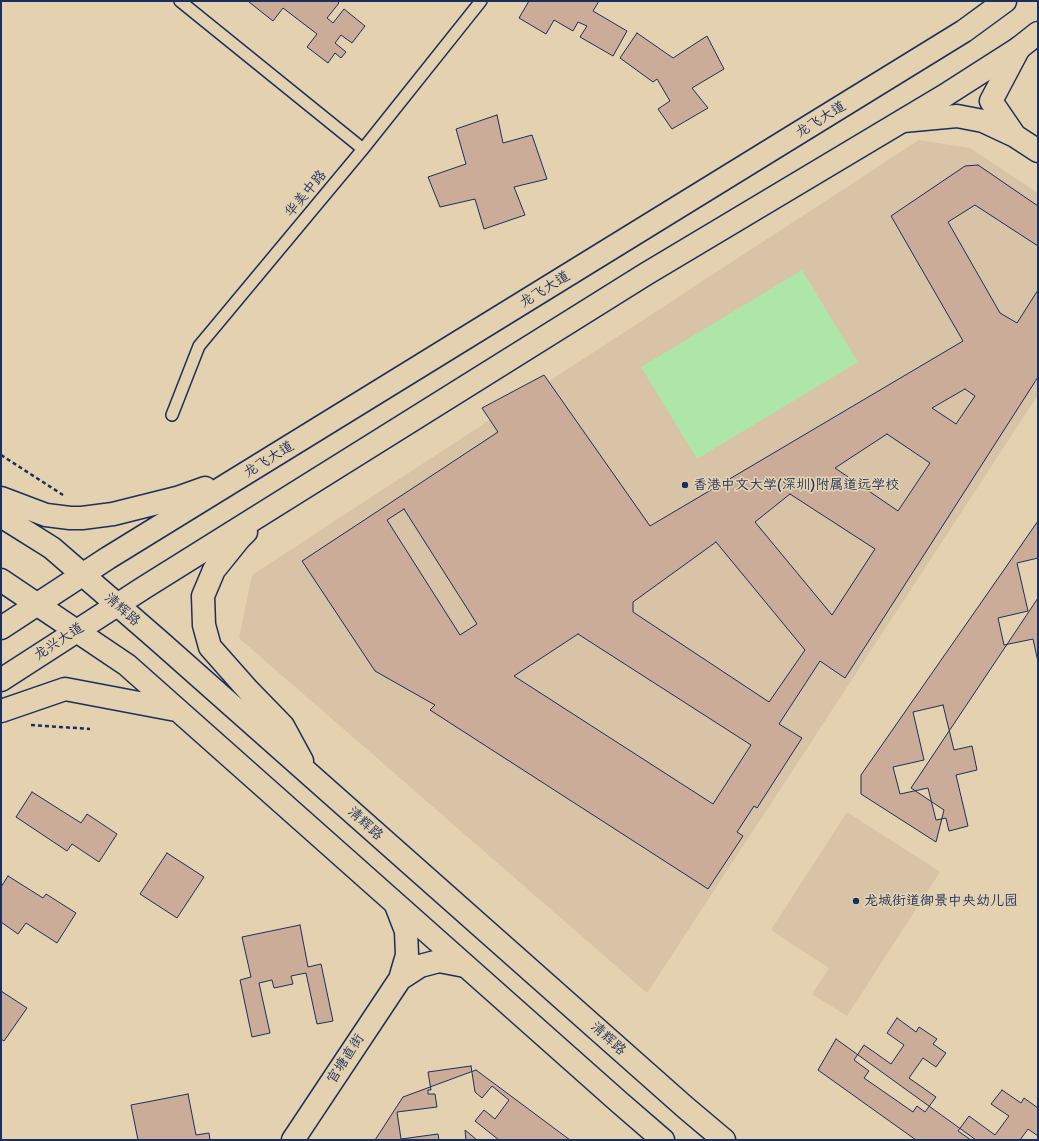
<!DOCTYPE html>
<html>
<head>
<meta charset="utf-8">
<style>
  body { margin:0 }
  #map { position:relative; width:1039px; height:1141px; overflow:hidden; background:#e3d1af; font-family:"Balsamiq Sans",sans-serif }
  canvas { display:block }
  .frame { position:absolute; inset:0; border:2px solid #1b2f5e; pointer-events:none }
</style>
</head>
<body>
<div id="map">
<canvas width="1039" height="1141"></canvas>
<div class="frame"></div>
</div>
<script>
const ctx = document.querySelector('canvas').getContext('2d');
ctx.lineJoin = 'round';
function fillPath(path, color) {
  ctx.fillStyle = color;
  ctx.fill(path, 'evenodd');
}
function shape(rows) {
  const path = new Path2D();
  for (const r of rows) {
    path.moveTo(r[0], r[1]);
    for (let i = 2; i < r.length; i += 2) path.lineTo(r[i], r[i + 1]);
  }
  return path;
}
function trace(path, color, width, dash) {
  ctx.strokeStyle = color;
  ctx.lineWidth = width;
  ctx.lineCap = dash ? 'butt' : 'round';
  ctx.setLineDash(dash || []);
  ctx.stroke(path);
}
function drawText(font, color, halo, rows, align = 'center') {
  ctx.font = font + ' "Balsamiq Sans","LXGW WenKai TC",sans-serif';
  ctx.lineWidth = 3.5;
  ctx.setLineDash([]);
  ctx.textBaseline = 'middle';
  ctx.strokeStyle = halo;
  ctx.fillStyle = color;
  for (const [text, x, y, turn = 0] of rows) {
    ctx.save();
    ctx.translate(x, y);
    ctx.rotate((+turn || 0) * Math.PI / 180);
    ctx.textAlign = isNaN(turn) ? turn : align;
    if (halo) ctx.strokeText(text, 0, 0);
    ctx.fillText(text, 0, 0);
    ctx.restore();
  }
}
fillPath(shape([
  [919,140,970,148,1038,193,1038,395,647,993,239,638,252,575],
  [847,812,940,872,847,1016,812,994,829,968,771,930]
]), '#d8c3a7');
fillPath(shape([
  [802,270,858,362,697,459,641,367]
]), '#aee5a8');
const building = shape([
  [250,1,337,1,339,3,327,18,333,23,344,9,365,26,352,43,341,35,335,43,346,52,341,58,335,53,328,63,307,47,317,34,283,8,273,21,249,2,250,1],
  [529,1,599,1,593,11,627,31,613,56,580,37,587,26,578,22,573,31,554,20,546,34,519,18,529,1],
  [637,33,673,58,707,36,724,69,692,88,708,108,672,129,658,109,670,101,657,79,653,82,620,58,637,33],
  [497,115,503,143,532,135,547,179,514,187,525,215,484,229,475,199,440,207,428,177,466,164,456,129,497,115],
  [978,165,1038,206,1038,246,975,205,948,222,1000,313,1017,323,1038,290,1038,377,845,678,820,661,779,724,802,738,757,808,754,806,737,832,743,836,708,889,430,710,435,705,375,671,302,561,498,432,482,408,544,375,650,526,963,341,891,216,965,166,978,165],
  [965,389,975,396,956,424,932,408,965,389],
  [887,434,930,463,898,511,835,468,887,434],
  [790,494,875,549,832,615,755,522,790,494],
  [404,509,477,624,460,635,387,520,404,509],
  [716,542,805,650,769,702,633,612,633,602,716,542],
  [578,634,751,745,713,804,514,676,578,634],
  [1038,521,1038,598,911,788,944,810,936,842,861,794,861,775,1038,521],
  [1038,558,1038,662,1033,639,1004,645,998,618,1028,611,1017,563,1038,558],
  [943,705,954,750,972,746,977,770,956,775,968,826,949,831,946,818,936,820,928,788,900,794,893,767,924,760,913,712,943,705],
  [32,792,81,823,87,814,117,834,99,862,72,844,67,851,16,817,32,792],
  [167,853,204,877,177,918,140,894,167,853],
  [8,876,43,898,46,894,76,913,57,943,26,923,18,934,1,922,1,887,8,876],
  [300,925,308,967,321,964,333,1021,317,1024,306,973,291,976,293,984,274,988,272,980,259,983,270,1033,252,1037,240,980,251,977,242,937,300,925],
  [1,991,27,1008,4,1041,1,1039,1,991],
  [897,1018,916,1032,919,1027,937,1039,933,1044,946,1053,936,1067,923,1058,909,1078,936,1097,925,1112,917,1106,913,1112,864,1078,869,1071,854,1060,864,1045,891,1064,904,1045,887,1033,897,1018],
  [836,1039,976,1140,916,1140,818,1070,836,1039],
  [471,1066,475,1092,482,1098,492,1086,509,1100,495,1119,484,1110,475,1121,499,1140,477,1140,465,1130,466,1140,439,1140,438,1134,401,1139,397,1112,437,1107,435,1094,428,1094,428,1090,431,1090,428,1072,471,1066],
  [476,1070,570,1140,375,1140,403,1097,476,1070],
  [1002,1090,1021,1103,1024,1098,1038,1108,1038,1136,1028,1129,1020,1140,971,1140,958,1131,969,1116,995,1135,1009,1116,991,1104,1002,1090],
  [188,1094,196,1135,209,1133,210,1140,138,1140,131,1105,188,1094]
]);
fillPath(building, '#cbac98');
trace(building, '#1b2f5e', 1);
const lane = shape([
  [180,1,363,149],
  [172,415,199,346,363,149,481,1]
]);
const street = shape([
  [903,121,957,116,983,121,1015,136,991,101,1019,48],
  [1015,136,1038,151],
  [400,979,420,966,439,961,465,966],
  [293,1140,400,979,407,955,406,931,396,905]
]);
const secondary = shape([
  [1,498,46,515,70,518,82,518,113,514,177,498,205,488],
  [1,516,52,548,158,640,686,1108,724,1140],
  [246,532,239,539,214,570,203,596,204,625,210,647,248,690,283,726,302,761],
  [1,580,127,665,619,1102,663,1140],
  [1,628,108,558,964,31,1005,1],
  [1,680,145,587,646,274,944,96,1019,48,1038,33],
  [1,711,65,689,176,710]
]);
trace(lane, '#1b2f5e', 14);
trace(street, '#1b2f5e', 25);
trace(secondary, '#1b2f5e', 25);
trace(shape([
  [1,455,63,495],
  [31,725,90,729]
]), '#1b2f5e', 2.5, [4, 3]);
trace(lane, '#e3d1af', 11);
trace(street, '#e3d1af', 22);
trace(secondary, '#e3d1af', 22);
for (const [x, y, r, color] of [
  [685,485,4,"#1b2f5e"],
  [856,901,4,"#1b2f5e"]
]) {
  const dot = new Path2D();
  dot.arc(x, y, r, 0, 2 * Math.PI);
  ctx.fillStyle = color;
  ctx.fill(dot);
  trace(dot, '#e3d1af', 1.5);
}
drawText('14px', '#1b2f5e', '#e3d1af', [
  ["龙飞大道",821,120,-32],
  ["华美中路",306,194,-50],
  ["龙飞大道",545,290,-32],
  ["龙飞大道",269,460,-32],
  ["清辉路",122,610,41],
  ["龙兴大道",59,642,-33],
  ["清辉路",365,824,42],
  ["清辉路",608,1039,42],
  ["官塘直街",346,1059,-57]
]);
drawText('14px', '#1b2f5e', '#e3d1af', [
  ["香港中文大学(深圳)附属道远学校",693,485],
  ["龙城街道御景中央幼儿园",864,901]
], 'left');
</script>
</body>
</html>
